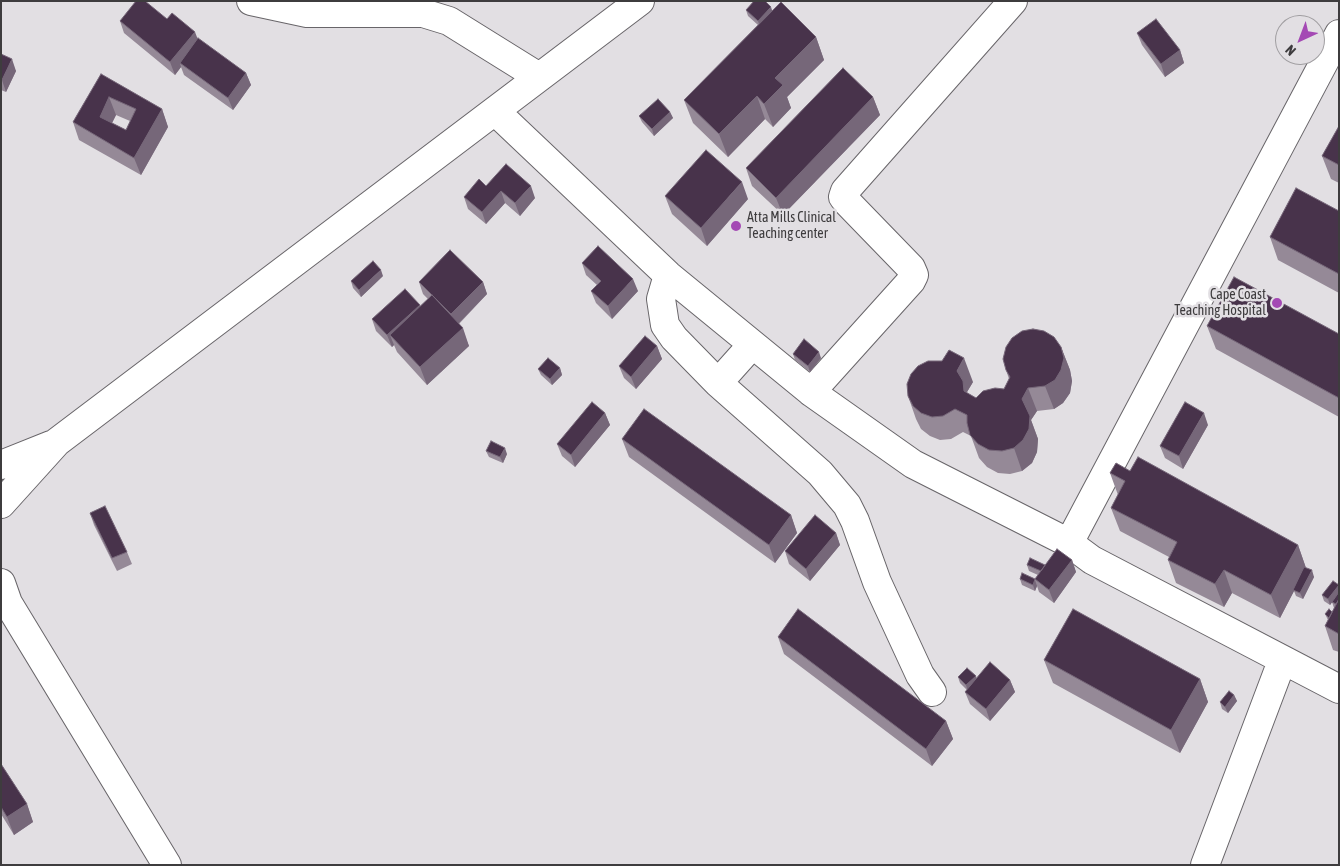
<!DOCTYPE html>
<html>
<head>
<meta charset="utf-8">
<style>
  body { margin:0 }
  #map { position:relative; width:1340px; height:866px; overflow:hidden; background:#e2dfe3; font-family:"Asap Condensed",sans-serif }
  canvas { display:block }
  .frame { position:absolute; inset:0; border:2px solid #3e3c3e; pointer-events:none }
  .north { position:absolute; left:1275px; top:15px; width:50px; height:50px; box-sizing:border-box; background:#e2dfe3; border:1px solid #a09ea1; border-radius:50%; rotate:223deg; font-size:14px; font-weight:700; line-height:20px; text-align:center; color:#3e3c3e }
  .north::after { content:''; display:block; margin:auto; width:18px; height:22px; background:#a449b4; clip-path:polygon(50% 0,100% 100%,50% 72%,0 100%) }
</style>
</head>
<body>
<div id="map">
<canvas width="1340" height="866"></canvas>
<div class="frame"></div>
<div class="north">N</div>
</div>
<script>
const ctx = document.querySelector('canvas').getContext('2d');
ctx.lineJoin = 'round';
function shape(rows) {
  const path = new Path2D();
  for (const r of rows) {
    path.moveTo(r[0], r[1]);
    for (let i = 2; i < r.length; i += 2) path.lineTo(r[i], r[i + 1]);
  }
  return path;
}
function trace(path, color, width, dash) {
  ctx.strokeStyle = color;
  ctx.lineWidth = width;
  ctx.lineCap = dash ? 'butt' : 'round';
  ctx.setLineDash(dash || []);
  ctx.stroke(path);
}
function fillPath(path, color) {
  ctx.fillStyle = color;
  ctx.fill(path, 'evenodd');
}
function drawText(font, color, halo, rows, align = 'center') {
  ctx.font = font + ' "Asap Condensed",sans-serif';
  ctx.lineWidth = 5;
  ctx.setLineDash([]);
  ctx.textBaseline = 'middle';
  ctx.strokeStyle = halo;
  ctx.fillStyle = color;
  for (const [text, x, y, turn = 0] of rows) {
    ctx.save();
    ctx.translate(x, y);
    ctx.rotate((+turn || 0) * Math.PI / 180);
    ctx.textAlign = isNaN(turn) ? turn : align;
    if (halo) ctx.strokeText(text, 0, 0);
    ctx.fillText(text, 0, 0);
    ctx.restore();
  }
}
const minor = shape([
  [251,1,307,13,423,13,449,21,539,77],
  [1339,34,1069,543,1092,560,1339,689],
  [495,111,668,275,811,392,913,464,1069,543],
  [668,275,661,299,665,325,674,338,718,383,820,473,847,505,855,521,877,582,920,675,932,692],
  [718,383,752,345],
  [811,392,911,281,914,275,911,268,847,202,843,197,845,191,1013,1],
  [1,465,51,445],
  [1,504,57,442,640,1],
  [1,583,8,603,167,865],
  [1205,865,1282,661]
]);
trace(minor, '#686569', 30);
trace(minor, '#fff', 28);
fillPath(shape([
  [746,10,772,11,816,37,824,60,787,97,791,108,773,127,765,119,728,157,693,123,684,100,758,25,748,16],
  [167,19,197,39,246,73,251,85,233,110,184,75,181,67,175,75,124,33,120,21],
  [1137,33,1180,50,1184,63,1165,77,1142,45],
  [1,54,16,71,6,92,1,90],
  [101,74,162,109,168,127,141,175,79,140,73,122],
  [116,115,130,121,126,130,112,123],
  [873,97,880,115,783,215,752,186,746,168],
  [670,112,673,118,654,136,642,122,639,116],
  [1339,126,1339,183,1331,179,1322,156],
  [486,186,535,198,520,216,505,203,486,224,468,209,464,197],
  [665,196,748,199,707,246,672,214],
  [1339,211,1339,293,1278,260,1270,237],
  [582,263,638,291,612,319,596,303,591,291,597,285,586,275],
  [383,276,361,297,353,288,351,281],
  [419,282,483,282,487,294,459,324,469,346,427,385,397,352,394,345,392,347,376,331,372,319,420,307,428,299,423,294],
  [1207,326,1339,334,1339,417,1216,349],
  [657,346,662,359,636,389,624,378,619,366],
  [1061,347,1070,370,1072,381,1070,393,1063,403,1054,409,1037,411,1031,420,1038,439,1037,452,1032,463,1022,471,1010,474,998,473,987,467,979,458,971,436,963,432,951,439,940,440,930,436,921,429,916,419,908,396,973,382,967,392,967,393,976,398,1004,389,1009,379,1006,370],
  [793,354,821,358,810,372,795,360],
  [560,368,562,375,552,385,541,375,538,369],
  [605,413,610,425,575,467,562,456,557,444],
  [1208,425,1183,469,1165,458,1160,446],
  [622,439,791,515,797,533,775,563,629,457],
  [486,451,507,454,503,463,489,457],
  [1130,471,1298,545,1306,568,1314,577,1303,599,1296,596,1294,591,1280,618,1232,593,1224,607,1176,583,1168,560,1169,557,1120,531,1111,508,1118,495,1110,473],
  [90,513,127,552,132,564,117,571,94,525],
  [836,533,840,545,810,581,789,564,785,551],
  [1072,560,1076,572,1054,603,1039,592,1037,586,1035,591,1022,585,1020,579,1035,579,1038,575,1029,571,1027,565,1045,565],
  [1339,585,1339,652,1333,650,1325,626,1328,620,1325,614,1332,612,1334,608,1332,602,1330,605,1324,601,1322,595],
  [778,637,946,721,953,739,932,766,784,654],
  [1044,660,1200,679,1208,702,1180,753,1053,683],
  [976,676,976,678,1010,680,1015,692,990,721,970,704,965,692,967,690,960,683,958,677],
  [1234,695,1237,701,1228,713,1222,709,1220,702],
  [1,764,27,804,33,822,14,835,1,814]
]), '#958997');
fillPath(shape([
  [771,7,773,13,760,27,758,21],
  [195,32,200,45,180,63,181,67,175,75,170,62],
  [816,37,824,60,787,97,791,108,773,127,764,104,775,78],
  [1180,50,1184,63,1165,77,1161,64],
  [12,59,16,71,6,92,2,80],
  [246,73,251,85,233,110,228,98],
  [757,96,765,119,728,157,719,134],
  [109,97,116,115,106,135,100,117],
  [873,97,880,115,783,215,776,198],
  [162,109,168,127,141,175,134,158],
  [670,112,673,118,654,136,652,129],
  [742,182,748,199,707,246,701,228],
  [531,186,535,198,520,216,515,203],
  [501,191,505,203,486,224,482,212],
  [381,270,383,276,361,297,359,290],
  [633,279,638,291,612,319,608,306],
  [483,282,487,294,456,326,451,314],
  [420,305,424,318,390,335,394,345,392,347,387,335],
  [463,328,469,346,427,385,420,367],
  [657,346,662,359,636,389,631,377],
  [1061,347,1070,370,1072,381,1070,393,1063,403,1054,409,1045,386],
  [819,352,821,358,810,372,808,366],
  [964,358,973,382,967,392,971,404,964,391,957,371],
  [560,368,562,375,552,385,550,379],
  [1028,388,1037,411,1031,420,1038,439,1037,452,1032,463,1022,471,1014,448,1022,399],
  [605,413,610,425,575,467,571,455],
  [1204,413,1208,425,1183,469,1179,456],
  [505,448,507,454,503,463,500,457],
  [791,515,797,533,775,563,769,545],
  [836,533,840,545,810,581,806,569],
  [1298,545,1306,568,1280,618,1271,595],
  [1072,560,1076,572,1054,603,1049,590],
  [1224,570,1232,593,1224,607,1215,584],
  [1312,570,1314,577,1303,599,1300,593],
  [1035,580,1037,586,1035,591,1033,585],
  [1339,585,1339,594,1330,605,1328,599],
  [976,676,978,683,968,692,966,685],
  [1200,679,1208,702,1180,753,1171,730],
  [1010,680,1015,692,990,721,986,709],
  [1234,695,1237,701,1228,713,1225,707],
  [946,721,953,739,932,766,926,749],
  [27,804,33,822,14,835,7,817]
]), '#766779');
const building = shape([
  [136,1,145,1,167,19,172,13,195,32,170,62,120,21,136,1],
  [754,1,765,1,771,7,758,21,746,10,754,1],
  [781,2,816,37,775,78,783,85,764,104,757,96,719,134,684,100,781,2],
  [1156,19,1180,50,1161,64,1137,33,1156,19],
  [198,38,246,73,228,98,180,63,198,38],
  [1,54,12,59,2,80,1,80,1,54],
  [843,68,873,97,776,198,746,168,843,68],
  [101,74,162,109,134,158,73,122,101,74],
  [109,97,136,109,126,130,100,117,109,97],
  [658,99,670,112,652,129,639,116,658,99],
  [1339,126,1339,165,1322,156,1339,126],
  [706,150,742,182,701,228,665,196,706,150],
  [506,164,531,186,515,203,501,191,482,212,464,197,479,179,486,186,506,164],
  [1296,188,1339,211,1339,274,1270,237,1296,188],
  [598,246,633,279,608,306,591,291,601,281,582,263,598,246],
  [450,250,483,282,451,314,419,282,450,250],
  [373,261,381,270,359,290,351,281,373,261],
  [1234,277,1339,334,1339,398,1207,326,1234,277],
  [405,289,420,305,387,335,372,319,405,289],
  [432,295,463,328,420,367,390,335,432,295],
  [1033,329,1044,331,1054,337,1061,347,1064,358,1061,370,1055,380,1045,386,1028,388,1022,399,1030,416,1029,429,1023,440,1014,448,1002,451,989,450,978,444,970,435,967,423,967,415,955,409,943,416,932,417,921,413,913,406,908,396,907,384,911,374,918,366,928,361,942,361,949,350,964,358,957,371,963,381,964,391,976,398,983,391,995,388,1004,389,1010,377,1006,370,1003,359,1006,347,1012,338,1022,331,1033,329],
  [645,336,657,346,631,377,619,366,645,336],
  [804,339,819,352,808,366,793,354,804,339],
  [548,358,560,368,550,379,538,369,548,358],
  [592,402,605,413,571,455,557,444,592,402],
  [1185,402,1204,413,1179,456,1160,446,1185,402],
  [644,409,791,515,769,545,622,439,644,409],
  [491,441,505,448,500,457,486,451,491,441],
  [1138,457,1298,545,1271,595,1224,570,1215,584,1168,560,1177,542,1111,508,1125,481,1110,473,1116,463,1130,471,1138,457],
  [105,506,127,552,112,558,90,513,105,506],
  [815,515,836,533,806,569,785,551,815,515],
  [1057,549,1072,560,1049,590,1035,579,1057,549],
  [1030,558,1045,565,1041,571,1027,565,1030,558],
  [1304,567,1312,570,1300,593,1293,590,1304,567],
  [1022,573,1035,579,1033,585,1020,579,1022,573],
  [1333,581,1339,585,1328,599,1322,595,1333,581],
  [1339,592,1339,599,1336,604,1332,602,1339,592],
  [1339,599,1339,634,1325,626,1339,599],
  [798,609,946,721,926,749,778,637,798,609],
  [1073,609,1200,679,1171,730,1044,660,1073,609],
  [1329,609,1332,612,1329,618,1325,614,1329,609],
  [990,662,1010,680,986,709,965,692,990,662],
  [967,668,976,676,966,685,958,677,967,668],
  [1229,691,1234,695,1225,707,1220,702,1229,691],
  [1,764,27,804,7,817,1,807,1,764]
]);
fillPath(building, '#48334b');
trace(building, '#766779', 1);
for (const [x, y, r, color] of [
  [736,226,6,"#a449b4"],
  [1277,303,6,"#a449b4"]
]) {
  const dot = new Path2D();
  dot.arc(x, y, r, 0, 2 * Math.PI);
  ctx.fillStyle = color;
  ctx.fill(dot);
  trace(dot, '#e2dfe3', 2);
}
drawText('14px', '#3e3c3e', '#e2dfe3', [
  ["Atta Mills Clinical",747,218],
  ["Teaching center",747,234],
  ["Cape Coast",1266,295,"right"],
  ["Teaching Hospital",1266,311,"right"]
], 'left');
</script>
</body>
</html>
